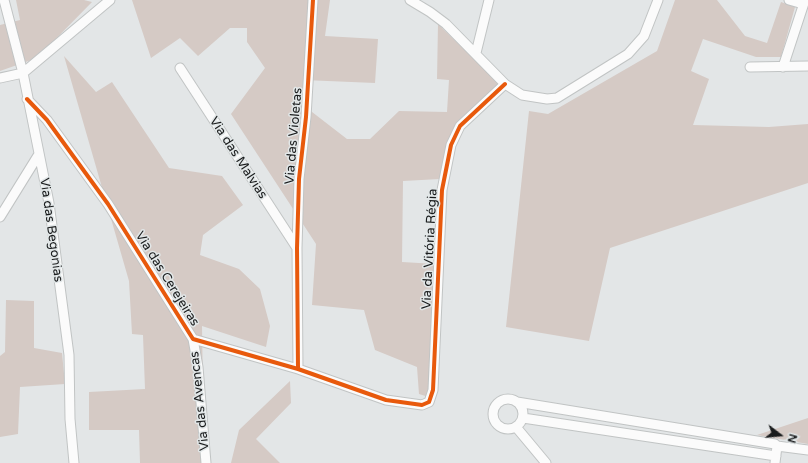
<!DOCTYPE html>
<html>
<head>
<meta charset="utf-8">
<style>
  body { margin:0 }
  #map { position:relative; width:808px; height:463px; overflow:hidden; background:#e3e6e7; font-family:"Varela Round",sans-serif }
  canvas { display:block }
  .north { position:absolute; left:760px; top:415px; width:40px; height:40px; -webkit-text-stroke:3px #e2e7e8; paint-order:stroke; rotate:106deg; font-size:11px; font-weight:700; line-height:16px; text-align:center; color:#191b1c }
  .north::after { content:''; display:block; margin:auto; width:14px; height:18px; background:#191b1c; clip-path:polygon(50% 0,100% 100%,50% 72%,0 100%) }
</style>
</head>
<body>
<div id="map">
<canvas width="808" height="463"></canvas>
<div class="north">N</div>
</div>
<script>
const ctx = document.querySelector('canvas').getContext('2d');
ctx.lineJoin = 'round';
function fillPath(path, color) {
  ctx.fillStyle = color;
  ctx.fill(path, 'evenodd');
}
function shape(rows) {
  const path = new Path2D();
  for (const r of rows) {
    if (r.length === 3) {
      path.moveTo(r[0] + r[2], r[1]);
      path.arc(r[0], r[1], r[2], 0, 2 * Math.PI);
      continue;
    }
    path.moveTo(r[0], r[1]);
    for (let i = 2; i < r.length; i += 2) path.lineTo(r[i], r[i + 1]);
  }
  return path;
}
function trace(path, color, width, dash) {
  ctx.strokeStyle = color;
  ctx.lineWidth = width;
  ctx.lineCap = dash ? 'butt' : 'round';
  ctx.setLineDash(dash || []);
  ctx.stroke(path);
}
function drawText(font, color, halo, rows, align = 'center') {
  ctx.font = font + ' "Varela Round",sans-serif';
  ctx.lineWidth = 3;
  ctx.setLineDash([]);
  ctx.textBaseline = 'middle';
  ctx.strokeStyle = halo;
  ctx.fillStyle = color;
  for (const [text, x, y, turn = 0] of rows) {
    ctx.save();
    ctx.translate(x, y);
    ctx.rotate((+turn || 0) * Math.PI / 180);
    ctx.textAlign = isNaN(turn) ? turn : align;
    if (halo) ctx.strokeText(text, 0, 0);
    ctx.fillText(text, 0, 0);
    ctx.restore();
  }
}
fillPath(shape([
  [16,0,84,0,92,2,37,58,0,71,0,25,20,20],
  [132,0,330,0,325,36,378,39,375,83,304,80,303,105,347,139,370,139,399,111,447,112,449,80,437,79,438,24,499,83,456,123,449,145,440,179,403,181,402,262,436,264,432,398,419,394,417,367,375,350,364,310,312,305,316,244,231,114,265,68,247,42,247,28,230,28,198,56,180,38,151,58],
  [675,0,717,0,745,36,767,43,781,2,795,7,781,57,756,57,703,39,691,71,709,79,693,125,769,127,808,124,808,183,610,248,589,341,506,327,529,111,548,114,657,51],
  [64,56,96,92,112,82,169,168,222,176,243,205,203,235,200,255,239,269,260,289,270,326,266,347,202,326,204,463,140,463,139,430,89,430,89,392,145,389,143,335,132,334,129,281],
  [6,300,34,301,34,348,62,353,65,384,20,387,18,434,0,437,0,356,5,352],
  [290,381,291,403,256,439,280,463,231,463,239,430],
  [808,418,808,444,757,435]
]), '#d5cac5');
const minor = shape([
  [4,0,23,73,49,203,69,355,70,419,74,463],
  [410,0,430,12,446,24,505,84,522,95,547,99,557,98,628,54,644,36,658,0],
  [789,0,803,4],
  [476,53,489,0],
  [750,67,808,66],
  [783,67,805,0],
  [180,68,297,248],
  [0,78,23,73,110,0],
  [27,99,47,120,108,204,193,339,298,369,386,400,422,405,429,402,433,390,442,190,451,145,460,126,505,84],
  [0,217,39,154],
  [193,339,198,367,206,463],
  [298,369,297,248,299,179,306,117,313,0],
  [508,414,15],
  [517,402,775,444,777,446,775,463],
  [523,418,776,456],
  [516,427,546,463],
  [777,446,808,450]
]);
trace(minor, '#c1c4c4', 11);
trace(minor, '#fbfbfb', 9);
trace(shape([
  [27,99,47,120,108,204,193,339,298,369,386,400,422,405,429,402,433,390,442,190,451,145,460,126,505,84],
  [298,369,297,248,299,179,306,117,313,0]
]), '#e8590c', 4);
drawText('13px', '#191b1c', '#e2e7e8', [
  ["Via das Violetas",294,136,-85],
  ["Via das Malvias",238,158,57],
  ["Via das Begonias",51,230,82],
  ["Via da Vitória Régia",430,249,-87],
  ["Via das Cerejeiras",167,279,58],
  ["Via das Avencas",200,401,-96]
]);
</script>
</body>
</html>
